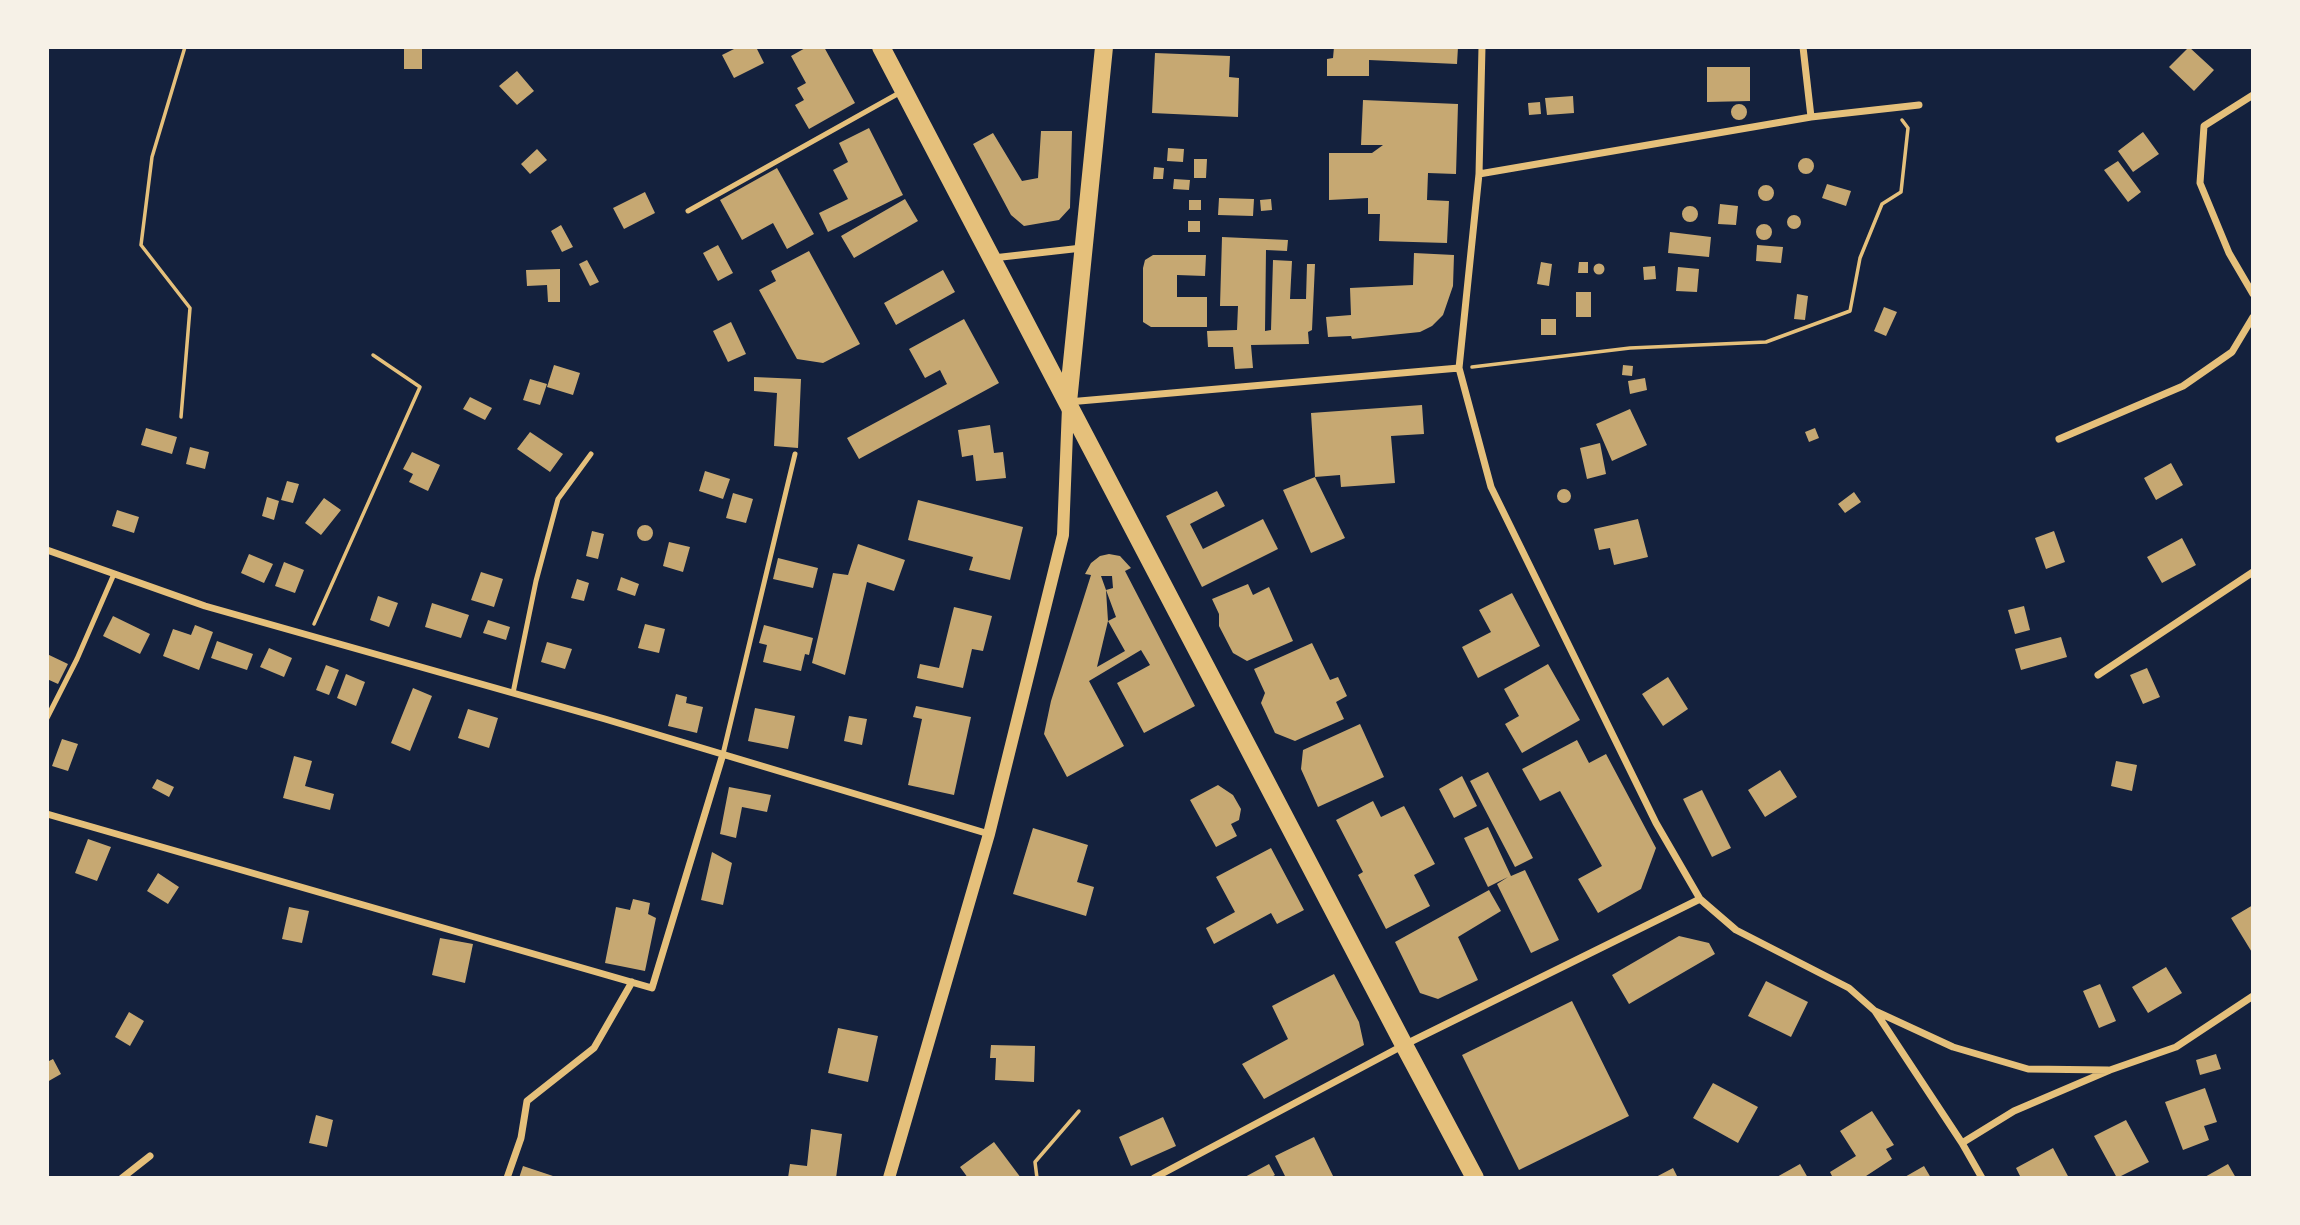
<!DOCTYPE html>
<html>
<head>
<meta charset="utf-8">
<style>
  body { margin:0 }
  #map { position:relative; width:2300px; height:1225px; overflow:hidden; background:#14213d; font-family:"Noto Sans",sans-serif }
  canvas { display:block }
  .frame { position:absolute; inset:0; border:49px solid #f6f1e7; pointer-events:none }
</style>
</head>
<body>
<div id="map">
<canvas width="2300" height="1225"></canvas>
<div class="frame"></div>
</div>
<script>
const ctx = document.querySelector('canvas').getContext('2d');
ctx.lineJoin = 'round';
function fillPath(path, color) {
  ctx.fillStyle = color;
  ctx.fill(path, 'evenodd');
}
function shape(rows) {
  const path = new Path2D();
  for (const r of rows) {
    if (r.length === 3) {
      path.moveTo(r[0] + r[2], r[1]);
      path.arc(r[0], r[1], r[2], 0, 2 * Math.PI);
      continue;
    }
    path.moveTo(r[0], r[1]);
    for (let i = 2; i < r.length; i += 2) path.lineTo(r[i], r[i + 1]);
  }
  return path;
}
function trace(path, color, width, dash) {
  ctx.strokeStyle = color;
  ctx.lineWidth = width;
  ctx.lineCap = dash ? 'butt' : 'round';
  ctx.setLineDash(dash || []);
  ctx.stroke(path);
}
fillPath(shape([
  [404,47,422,47,422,69,404,69],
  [738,47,756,47,764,63,734,78,722,55],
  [807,47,824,47,855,103,809,129,795,105,804,100,797,88,806,83,791,56],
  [1334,47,1458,47,1457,64,1369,60,1369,76,1327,76,1327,59,1333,58],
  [2189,47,2214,70,2194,91,2169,67],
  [1155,53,1230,56,1229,77,1239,78,1238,117,1152,113],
  [1707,67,1750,67,1750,101,1707,102],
  [517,71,534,91,517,105,499,86],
  [1573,96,1574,113,1547,115,1545,98],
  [1363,100,1458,104,1456,174,1428,173,1427,200,1449,201,1447,243,1379,241,1380,214,1368,214,1368,198,1329,200,1329,153,1372,153,1383,145,1361,145],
  [1540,102,1541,114,1529,115,1528,103],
  [1739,112,8],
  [869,128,903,195,828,232,819,213,848,199,833,170,848,162,839,143],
  [1041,131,1072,131,1070,208,1059,220,1024,226,1011,215,973,144,993,133,1022,181,1038,178],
  [2143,132,2159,154,2133,172,2118,151],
  [1168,148,1184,149,1183,162,1167,161],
  [537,149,547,160,530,174,521,164],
  [1806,166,8],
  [1194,159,1207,159,1206,178,1194,178],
  [2118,161,2141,192,2128,202,2104,170],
  [1154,167,1164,168,1163,179,1153,179],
  [777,168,814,234,787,249,773,223,742,240,720,200],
  [1174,179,1190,180,1189,190,1173,189],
  [1827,184,1851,191,1846,206,1822,198],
  [1766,193,8],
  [645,192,655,213,624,229,613,208],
  [1219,198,1254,199,1253,216,1218,215],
  [905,199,918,221,854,258,841,236],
  [1271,199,1272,210,1261,211,1260,200],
  [1189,200,1201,200,1201,210,1189,210],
  [1720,204,1738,206,1736,225,1718,224],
  [1690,214,8],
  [1794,222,7],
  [1188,221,1200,221,1200,232,1188,232],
  [1764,232,8],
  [561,225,573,247,562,252,551,231],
  [1670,232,1711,237,1709,257,1668,253],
  [1222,237,1288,240,1287,251,1266,250,1265,331,1271,330,1273,260,1292,261,1290,299,1306,299,1307,264,1315,264,1312,330,1308,332,1309,344,1251,345,1253,368,1235,369,1233,347,1208,347,1207,331,1237,330,1238,306,1220,306],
  [718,245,733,273,718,281,703,253],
  [1757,245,1783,247,1781,263,1756,261],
  [809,251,860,344,823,363,797,359,759,290,776,281,771,271],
  [1414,253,1454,255,1453,286,1443,315,1432,326,1420,332,1352,339,1351,336,1328,337,1326,317,1351,315,1350,288,1413,285],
  [1153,255,1206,255,1205,276,1177,275,1177,297,1207,297,1207,327,1151,327,1143,322,1143,268,1145,260],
  [587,260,599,282,590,286,579,264],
  [1541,262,1552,264,1549,286,1537,284],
  [1579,262,1588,262,1588,273,1578,273],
  [1599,269,5.5],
  [1655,266,1656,279,1644,280,1643,267],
  [1678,267,1699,269,1697,292,1676,291],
  [560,269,560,302,548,302,547,285,527,286,526,270],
  [943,270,955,292,896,325,884,303],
  [1576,292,1591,292,1591,317,1576,317],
  [1797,294,1808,296,1805,320,1794,319],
  [1884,307,1897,312,1886,336,1874,331],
  [964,319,999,383,859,459,847,438,947,384,940,370,925,378,909,349],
  [1541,319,1556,319,1556,335,1541,335],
  [731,322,746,354,728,362,713,331],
  [554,365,580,373,573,395,547,387],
  [1623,365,1633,366,1632,376,1622,375],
  [754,377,801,379,798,448,774,446,777,393,754,391],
  [1645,378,1647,390,1630,394,1628,381],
  [530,379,547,384,540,405,523,400],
  [470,397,492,408,485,420,463,409],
  [1422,405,1424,434,1391,436,1395,483,1341,487,1340,475,1315,477,1311,413],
  [1630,409,1647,445,1612,461,1596,424],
  [990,425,994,453,1003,452,1006,478,976,481,973,455,962,457,958,430],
  [146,428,177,437,172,454,141,445],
  [1815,428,1819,438,1809,442,1805,432],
  [530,432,563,454,550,472,517,449],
  [1600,443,1606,474,1587,479,1580,448],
  [190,447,209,452,205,469,186,464],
  [412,452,440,465,428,491,409,482,413,474,403,469],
  [2171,463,2183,485,2156,500,2144,478],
  [705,471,730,479,723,499,699,491],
  [1315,477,1345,538,1311,553,1283,490],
  [287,481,299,484,293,503,281,500],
  [1564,496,7],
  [1217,491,1225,506,1190,524,1203,549,1263,519,1278,549,1202,587,1166,516],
  [1854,492,1861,502,1845,513,1838,504],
  [733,493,753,499,746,523,726,518],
  [267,497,279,501,274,520,262,516],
  [324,498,341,510,321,535,305,523],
  [918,500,1023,527,1010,580,969,570,973,557,908,540],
  [117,510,139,517,134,533,112,526],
  [1638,519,1648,557,1614,565,1610,548,1599,550,1594,529],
  [645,533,8],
  [592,531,604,534,598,559,586,556],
  [2054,531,2065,562,2046,569,2035,538],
  [2182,538,2196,565,2162,583,2147,557],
  [669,542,690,547,683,572,663,566],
  [858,544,905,560,894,591,867,582,845,675,812,663,833,573,848,575],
  [249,554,273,564,264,583,241,573],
  [1109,554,1120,556,1131,568,1125,571,1195,706,1144,733,1117,683,1150,665,1141,650,1089,681,1124,746,1067,777,1044,734,1051,701,1091,575,1085,574,1091,563,1100,556],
  [1101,576,1112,576,1113,588,1106,590],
  [1106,590,1116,617,1108,621,1125,651,1097,667,1108,621],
  [778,558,818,568,813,588,773,579],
  [284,562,304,570,295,593,275,586],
  [481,572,503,579,494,607,471,600],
  [621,577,639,584,635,596,617,590],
  [577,579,589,583,584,601,571,598],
  [1248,584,1253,595,1269,587,1293,641,1247,661,1233,653,1219,626,1219,614,1212,599],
  [1512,593,1540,646,1478,678,1462,647,1491,632,1479,610],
  [378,596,398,603,389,627,370,620],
  [432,603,469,615,461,638,425,627],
  [2024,606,2030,630,2015,634,2008,610],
  [954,607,992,616,983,651,972,649,963,688,917,678,920,664,939,668],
  [113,616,150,634,140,654,103,636],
  [488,620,510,627,506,640,483,633],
  [645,624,665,629,659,653,638,648],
  [195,625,213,632,199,670,163,656,173,629,191,635],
  [764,625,813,638,809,655,805,654,801,671,763,662,767,645,759,643],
  [2061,637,2067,657,2021,670,2015,649],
  [217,641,253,654,247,670,211,658],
  [547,642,572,649,565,669,541,662],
  [1312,643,1330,680,1338,677,1347,696,1336,702,1344,719,1295,741,1275,733,1261,703,1265,693,1254,669],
  [269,648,292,658,284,677,260,667],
  [47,654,68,664,58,684,47,679],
  [1548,664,1580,720,1522,753,1505,724,1519,716,1504,689],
  [326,665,339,670,329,695,316,690],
  [2147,668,2160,697,2143,704,2130,675],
  [346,674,365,682,356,706,337,698],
  [1668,677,1688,709,1663,726,1642,694],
  [413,688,432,696,410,751,391,743],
  [676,694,687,697,686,703,703,707,697,733,668,726],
  [916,706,971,717,954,795,908,785,922,719,913,717],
  [755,708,795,716,788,749,748,741],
  [468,709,498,718,489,748,458,738],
  [849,716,867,719,862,745,844,741],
  [1360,724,1384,777,1318,807,1301,769,1303,750],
  [62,739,78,744,68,771,52,766],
  [1577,740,1589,763,1606,754,1656,848,1641,889,1598,913,1578,879,1602,866,1560,791,1540,801,1522,769],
  [294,756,312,761,305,786,334,794,330,810,283,798],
  [2116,761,2137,765,2132,791,2111,786],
  [1780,770,1797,797,1765,817,1748,790],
  [1488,772,1533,858,1515,867,1470,781],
  [1462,776,1477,806,1454,818,1439,789],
  [157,779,174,787,169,797,152,788],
  [1218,785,1233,795,1241,809,1239,820,1231,824,1237,836,1216,847,1190,800],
  [729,787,771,795,767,812,742,807,736,838,720,834],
  [1702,790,1731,848,1712,857,1683,799],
  [1373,801,1381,817,1404,806,1435,864,1414,875,1430,906,1386,929,1358,875,1363,872,1336,820],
  [1488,827,1511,876,1525,870,1559,940,1531,953,1497,884,1508,877,1488,887,1464,838],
  [1033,828,1088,845,1077,882,1094,887,1086,916,1013,894],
  [88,839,111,847,97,881,75,873],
  [1271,848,1304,910,1277,924,1271,913,1214,944,1206,928,1235,912,1216,877],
  [712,852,732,863,723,905,701,900],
  [158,873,179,887,168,904,147,891],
  [1489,890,1501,911,1458,937,1478,980,1438,999,1420,993,1395,942],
  [633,899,650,903,648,914,656,918,645,971,605,963,616,907,630,910],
  [2253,905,2253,954,2231,918],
  [289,907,309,911,302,943,282,939],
  [1679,936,1709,943,1715,954,1629,1004,1612,975],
  [440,938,473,944,465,983,432,975],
  [2166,967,2182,993,2148,1013,2132,987],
  [1334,974,1359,1022,1364,1045,1264,1099,1242,1064,1288,1039,1272,1006],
  [1766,981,1808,1002,1791,1037,1748,1016],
  [2100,984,2116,1021,2099,1028,2083,991],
  [1572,1001,1629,1116,1519,1170,1462,1055],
  [129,1012,144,1021,130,1046,115,1037],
  [838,1028,878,1036,868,1082,828,1073],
  [991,1045,1035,1046,1034,1082,995,1080,996,1058,990,1058],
  [2216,1054,2221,1069,2200,1075,2196,1060],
  [53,1059,61,1074,47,1082,47,1062],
  [1713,1083,1758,1107,1738,1143,1693,1118],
  [2205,1088,2217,1122,2204,1126,2209,1140,2183,1150,2165,1102],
  [1872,1111,1894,1145,1886,1149,1892,1159,1863,1178,1833,1178,1830,1172,1856,1156,1840,1131],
  [316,1115,333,1120,327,1147,309,1143],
  [1163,1117,1176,1146,1131,1166,1119,1137],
  [2126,1120,2149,1162,2117,1178,2094,1136],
  [811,1129,842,1134,836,1178,788,1178,790,1164,807,1166],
  [1314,1137,1334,1178,1286,1178,1275,1156],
  [994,1142,1021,1178,968,1178,960,1167],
  [2053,1148,2069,1178,2021,1178,2016,1168],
  [1269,1164,1275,1175,1270,1178,1243,1178],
  [1800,1164,1808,1178,1775,1178],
  [2228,1164,2236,1178,2203,1178],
  [523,1166,556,1177,556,1178,519,1178],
  [1924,1166,1931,1178,1903,1178],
  [1673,1168,1678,1178,1654,1178]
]), '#c6a872');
trace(shape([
  [1472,367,1630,348,1766,342,1850,311,1860,258,1882,204,1901,192,1908,128,1902,120],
  [181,417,190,308,141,245,152,157,185,47],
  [314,624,420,387,373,355],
  [1037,1178,1035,1162,1079,1111]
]), '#e5c07b', 3.5);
trace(shape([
  [688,211,901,92],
  [513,693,536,581,558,499,591,454],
  [47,718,77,659,114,574],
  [723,754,795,454]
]), '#e5c07b', 5);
trace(shape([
  [1803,47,1811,117],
  [2253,95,2204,126,2200,183,2229,253,2253,294],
  [1479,174,1811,117,1919,105],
  [993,258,1082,248],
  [1459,368,1479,174,1482,47],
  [1068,402,1459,368,1491,487,1656,823,1700,899,1736,930,1849,988,1875,1011,1962,1143,1982,1178],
  [2059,439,2183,386,2232,352,2253,317],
  [47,550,205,606,605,719,989,834],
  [2098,675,2253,572],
  [47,814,652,988,723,754],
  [1875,1011,1953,1047,2028,1069,2108,1070],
  [1962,1143,2014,1111,2110,1070,2176,1047,2253,996],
  [122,1178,150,1156],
  [507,1178,521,1138,527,1101,594,1048,632,982],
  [1154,1178,1404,1045,1700,899]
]), '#e5c07b', 7);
trace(shape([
  [889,1178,989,834,1063,535,1068,407]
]), '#e5c07b', 12);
trace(shape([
  [881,47,1404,1045,1475,1178],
  [1068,402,1104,47]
]), '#e5c07b', 18);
</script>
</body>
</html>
